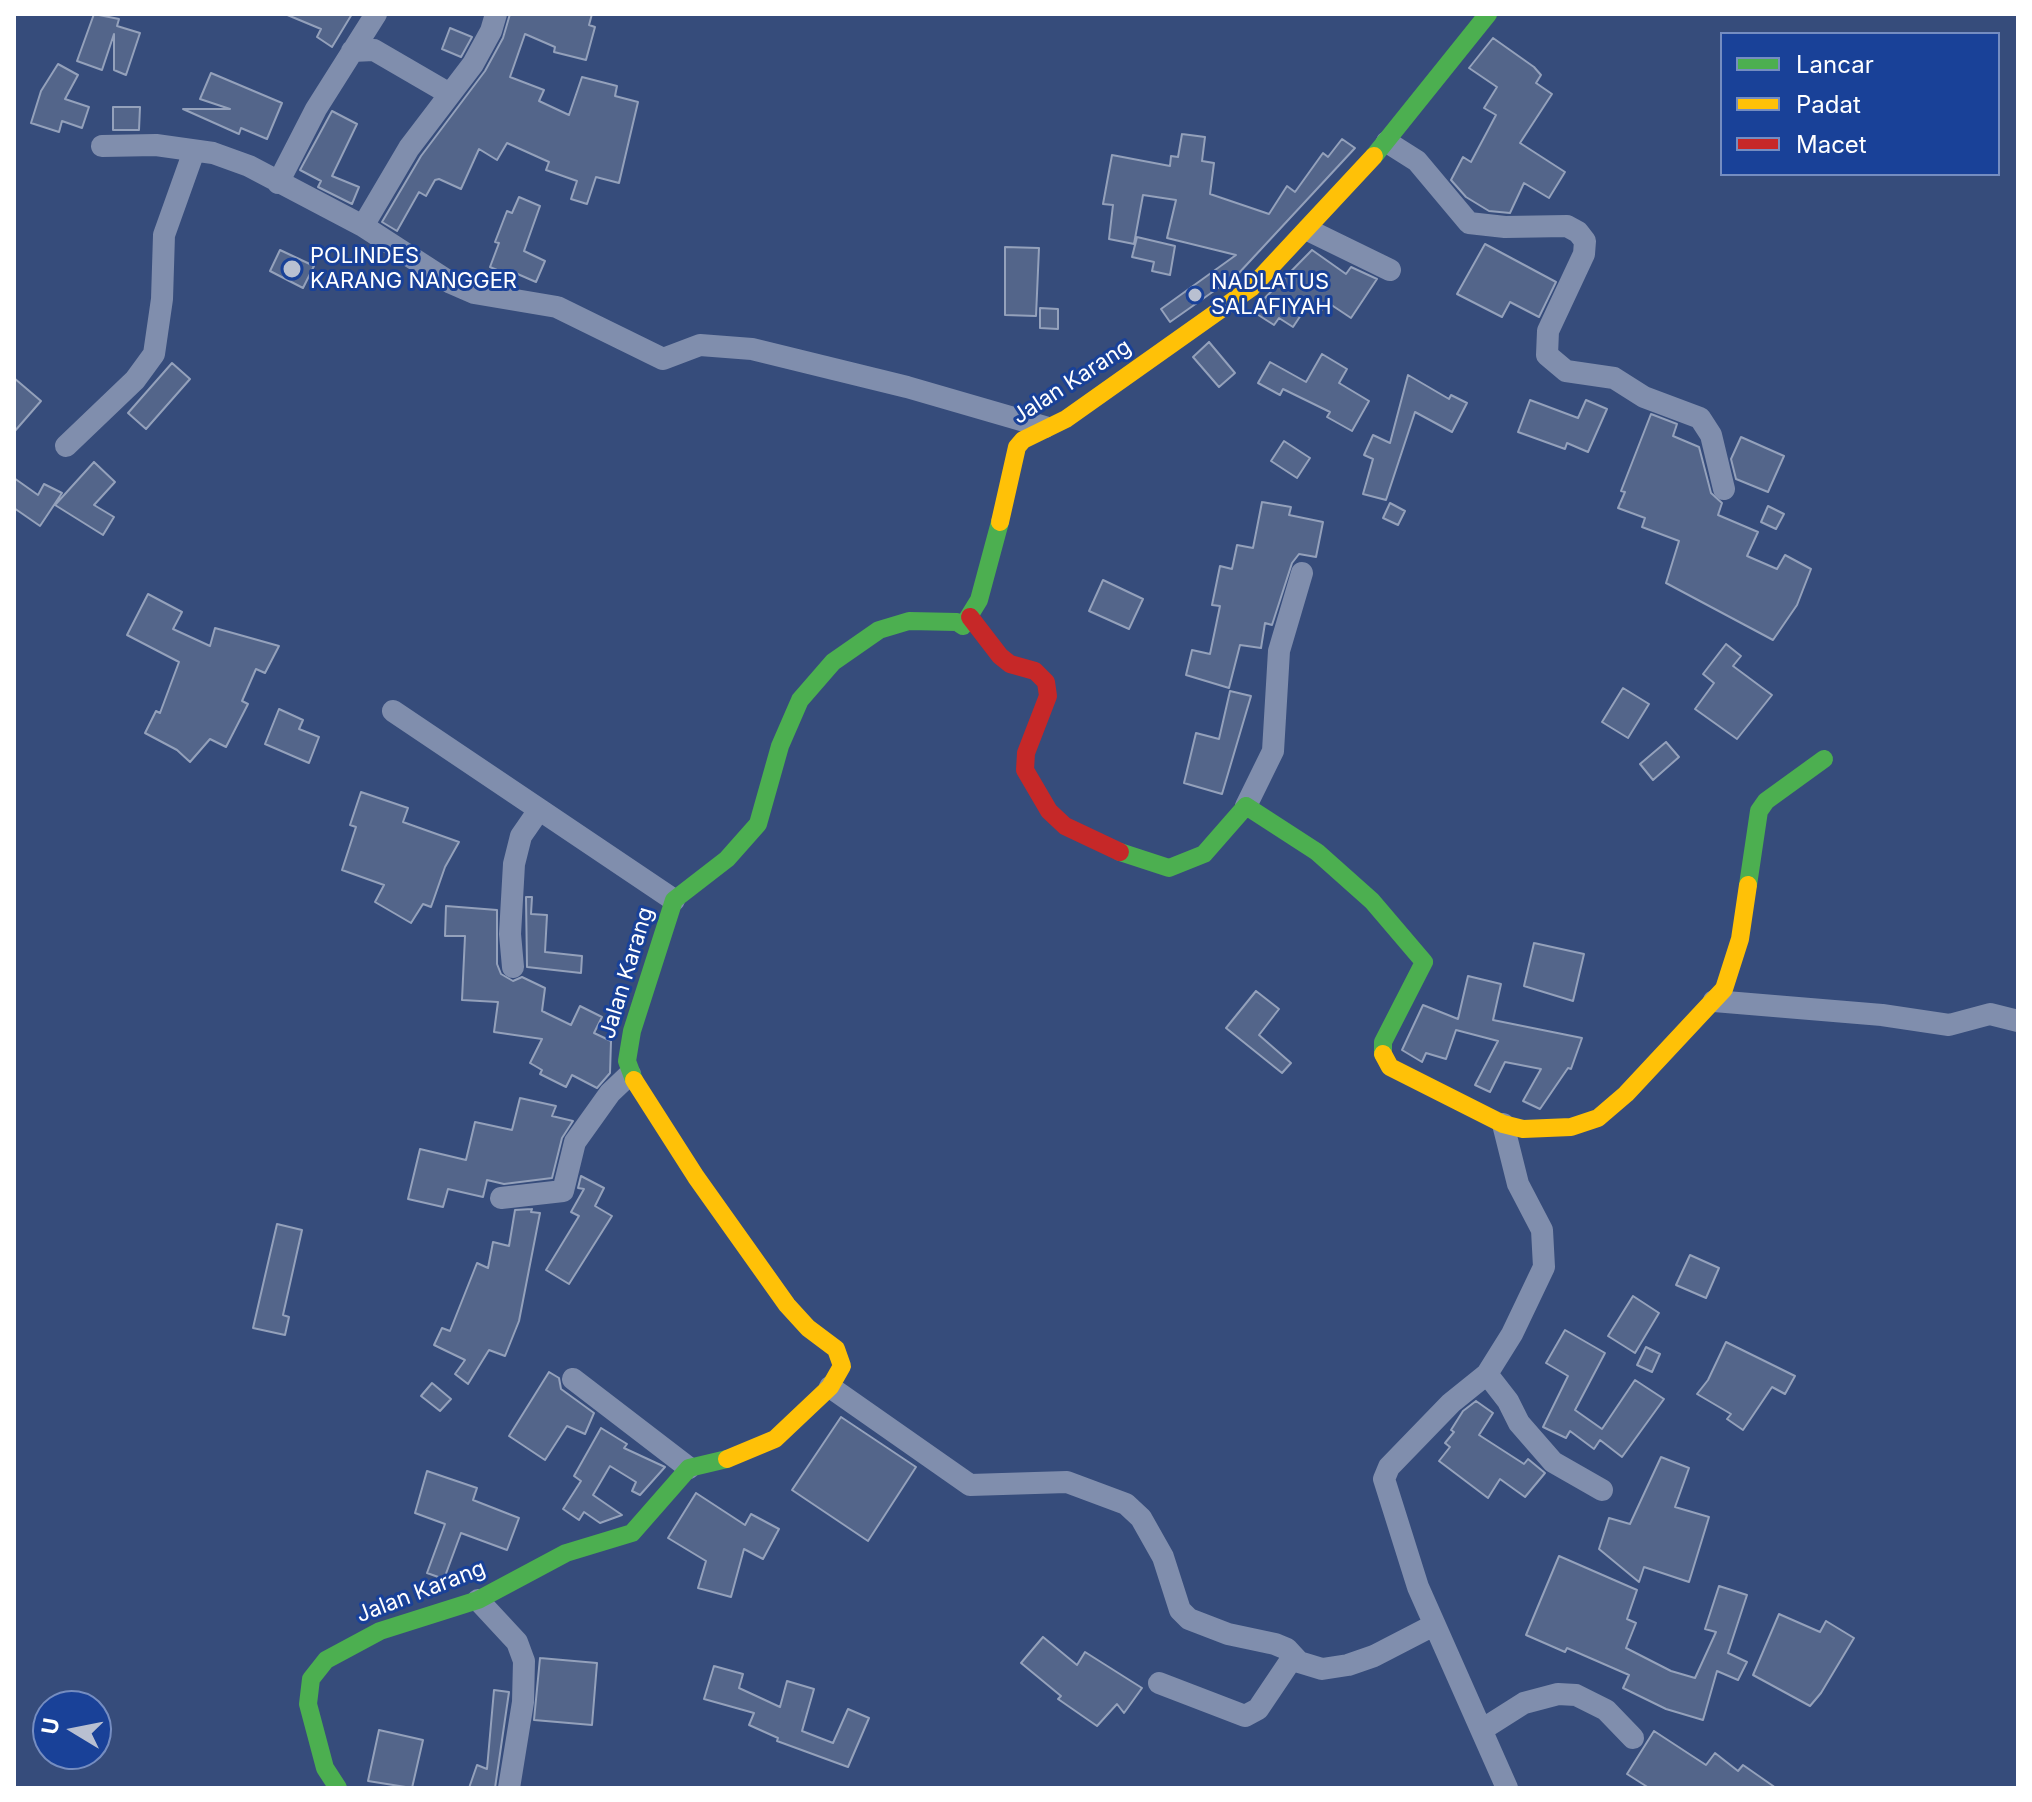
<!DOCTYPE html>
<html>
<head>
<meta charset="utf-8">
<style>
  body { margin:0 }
  #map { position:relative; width:2032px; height:1802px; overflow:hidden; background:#364c7b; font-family:Inter,sans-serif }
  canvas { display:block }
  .frame { position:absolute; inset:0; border:16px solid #fff; pointer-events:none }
  .legend { position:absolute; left:1720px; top:32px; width:280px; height:144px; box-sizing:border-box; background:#194198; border:2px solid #758dc1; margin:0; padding:10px 14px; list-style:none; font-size:24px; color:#fff }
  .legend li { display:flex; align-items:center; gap:16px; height:40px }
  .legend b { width:40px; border:2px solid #758dc1 }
  .north { position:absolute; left:32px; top:1690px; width:80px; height:80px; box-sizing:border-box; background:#194198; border:2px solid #758dc1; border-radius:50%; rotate:280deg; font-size:22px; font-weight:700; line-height:32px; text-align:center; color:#fff }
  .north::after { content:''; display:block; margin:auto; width:28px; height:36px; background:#b9c0d1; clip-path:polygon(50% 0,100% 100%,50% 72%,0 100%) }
</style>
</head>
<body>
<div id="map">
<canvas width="2032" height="1802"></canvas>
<div class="frame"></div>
<ul class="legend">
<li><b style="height:10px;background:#4caf50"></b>Lancar</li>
<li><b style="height:10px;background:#ffc107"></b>Padat</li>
<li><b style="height:10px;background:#c62828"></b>Macet</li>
</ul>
<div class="north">U</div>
</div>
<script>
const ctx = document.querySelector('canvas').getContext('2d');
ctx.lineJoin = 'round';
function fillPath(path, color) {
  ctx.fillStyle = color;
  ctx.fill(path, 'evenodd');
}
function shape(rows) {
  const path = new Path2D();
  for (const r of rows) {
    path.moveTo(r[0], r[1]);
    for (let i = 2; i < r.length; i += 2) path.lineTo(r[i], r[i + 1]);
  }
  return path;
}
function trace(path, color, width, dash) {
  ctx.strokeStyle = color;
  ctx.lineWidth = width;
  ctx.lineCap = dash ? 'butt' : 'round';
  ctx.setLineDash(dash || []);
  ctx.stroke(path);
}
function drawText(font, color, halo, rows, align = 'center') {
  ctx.font = font + ' Inter,sans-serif';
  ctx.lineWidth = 6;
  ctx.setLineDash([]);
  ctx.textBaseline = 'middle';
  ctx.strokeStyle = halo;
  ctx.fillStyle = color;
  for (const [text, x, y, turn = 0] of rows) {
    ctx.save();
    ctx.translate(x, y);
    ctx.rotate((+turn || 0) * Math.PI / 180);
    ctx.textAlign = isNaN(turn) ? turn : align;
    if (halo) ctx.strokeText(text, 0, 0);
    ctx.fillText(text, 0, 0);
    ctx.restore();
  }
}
const building = shape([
  [94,14,119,19,117,26,140,33,126,75,114,70,114,34,102,70,77,61,94,14],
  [285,14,352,14,332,47,317,37,321,29,285,14],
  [510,14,592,14,589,25,595,27,586,60,554,52,555,47,525,34,510,77,544,90,539,101,569,115,582,77,617,86,615,96,638,102,619,183,596,177,587,204,571,199,577,181,546,170,549,162,507,143,497,160,479,149,461,189,439,179,435,180,426,196,419,192,397,231,382,222,421,156,485,71,503,38,510,14],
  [450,28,472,37,461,57,442,49,450,28],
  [1493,38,1534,67,1541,75,1536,83,1552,94,1520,143,1565,172,1549,198,1524,183,1510,213,1489,211,1466,197,1451,180,1463,157,1471,162,1496,115,1484,108,1497,87,1469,68,1493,38],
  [58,64,78,75,65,99,89,107,82,128,62,121,59,132,31,123,41,91,58,64],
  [211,73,282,103,267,139,241,128,239,134,183,109,230,109,200,99,211,73],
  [113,107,140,107,139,130,113,130,113,107],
  [332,111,357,124,332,176,359,187,352,204,318,187,321,181,300,170,332,111],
  [1182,134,1205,137,1202,161,1214,163,1210,194,1269,214,1287,186,1295,192,1323,153,1328,157,1342,139,1355,148,1238,274,1170,322,1161,309,1236,255,1167,238,1176,200,1143,195,1134,244,1109,239,1113,205,1103,204,1112,155,1170,166,1171,156,1178,157,1182,134],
  [519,197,540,206,524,251,545,261,536,282,513,272,511,276,490,267,499,243,495,242,507,211,512,213,519,197],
  [1137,237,1175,246,1170,275,1152,271,1154,262,1132,257,1137,237],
  [1485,244,1556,282,1539,317,1510,302,1502,317,1457,294,1485,244],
  [1005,247,1039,248,1036,316,1005,315,1005,247],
  [280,250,314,266,303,288,270,271,280,250],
  [1312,250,1346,274,1351,267,1377,279,1351,318,1327,302,1321,311,1309,303,1293,327,1279,318,1274,325,1252,311,1312,250],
  [1040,308,1058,309,1058,329,1040,328,1040,308],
  [1209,342,1235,373,1219,387,1193,357,1209,342],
  [1322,354,1347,369,1339,383,1369,401,1352,431,1327,417,1330,412,1283,389,1280,395,1258,383,1270,362,1306,382,1322,354],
  [172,363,190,379,146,429,128,413,172,363],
  [1408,375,1449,399,1451,395,1467,403,1452,432,1415,412,1386,500,1363,494,1373,459,1364,455,1373,435,1390,443,1408,375],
  [14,378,41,401,14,432,14,378],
  [1530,400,1578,418,1586,400,1607,409,1588,452,1567,443,1565,449,1518,432,1530,400],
  [1651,414,1677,424,1673,436,1699,447,1711,493,1722,503,1718,515,1758,532,1747,556,1777,569,1785,555,1811,569,1797,605,1773,640,1666,583,1679,541,1642,527,1645,518,1618,508,1625,492,1621,491,1651,414],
  [1741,437,1784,456,1768,492,1736,479,1731,459,1741,437],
  [1284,441,1310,458,1297,478,1271,461,1284,441],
  [94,462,115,482,94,505,114,517,103,535,55,505,94,462],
  [14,478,38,495,44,484,62,493,40,526,14,508,14,478],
  [1262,502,1291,507,1289,515,1323,522,1316,557,1299,554,1292,563,1272,625,1265,623,1261,648,1240,645,1229,688,1186,675,1192,650,1210,654,1220,606,1212,605,1220,566,1232,569,1237,545,1253,548,1262,502],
  [1390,503,1405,511,1398,525,1383,518,1390,503],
  [1768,506,1784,514,1776,529,1761,522,1768,506],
  [1103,580,1143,599,1129,629,1089,611,1103,580],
  [148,594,182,612,173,629,210,646,215,628,279,646,265,673,256,669,242,701,248,704,226,747,210,739,190,762,177,750,145,733,156,711,160,713,179,662,127,635,148,594],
  [1726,644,1741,656,1733,666,1772,695,1737,739,1695,709,1714,683,1703,674,1726,644],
  [1623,688,1649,704,1628,738,1602,722,1623,688],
  [1230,691,1251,696,1222,794,1184,783,1196,733,1219,739,1230,691],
  [279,709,303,720,299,729,319,737,309,763,265,744,279,709],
  [1666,742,1679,757,1653,780,1640,764,1666,742],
  [361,792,408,808,403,822,459,842,445,867,431,907,423,904,411,923,375,902,384,885,342,870,356,827,350,825,361,792],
  [526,897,532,897,531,914,547,915,545,952,582,956,581,973,527,967,526,897],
  [446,906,497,910,497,964,501,974,513,981,522,977,545,988,542,1011,571,1025,580,1006,602,1017,594,1033,611,1041,610,1073,597,1088,572,1075,566,1087,540,1074,542,1070,530,1063,542,1039,494,1032,498,1002,462,1000,465,936,445,936,446,906],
  [1534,943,1584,954,1573,1001,1524,986,1534,943],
  [1468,976,1501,984,1493,1020,1582,1038,1571,1069,1568,1068,1540,1109,1523,1101,1541,1069,1505,1062,1490,1092,1475,1085,1498,1041,1456,1030,1446,1059,1426,1053,1422,1062,1402,1050,1423,1005,1458,1019,1468,976],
  [1256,991,1279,1009,1259,1035,1291,1063,1282,1073,1226,1028,1256,991],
  [520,1098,556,1106,552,1116,573,1121,562,1138,552,1178,504,1184,487,1180,483,1197,448,1189,443,1207,408,1199,420,1149,466,1160,475,1122,512,1130,520,1098],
  [581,1176,604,1188,595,1206,612,1216,569,1284,546,1270,579,1216,571,1212,584,1189,578,1188,581,1176],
  [532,1209,531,1212,540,1213,519,1321,505,1356,489,1350,468,1384,455,1374,465,1360,434,1345,442,1328,450,1331,477,1263,488,1268,493,1242,509,1246,515,1210,532,1209],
  [277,1224,302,1230,283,1315,289,1317,285,1335,253,1328,277,1224],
  [1690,1255,1719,1268,1706,1298,1676,1285,1690,1255],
  [1633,1296,1659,1313,1635,1353,1608,1336,1633,1296],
  [1565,1330,1605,1353,1575,1410,1602,1429,1635,1380,1664,1399,1622,1457,1600,1440,1594,1449,1570,1431,1566,1438,1543,1427,1568,1376,1546,1363,1565,1330],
  [1726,1342,1795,1376,1785,1394,1772,1387,1743,1430,1727,1419,1731,1414,1697,1394,1708,1380,1726,1342],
  [1646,1347,1660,1354,1652,1372,1637,1365,1646,1347],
  [549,1372,559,1378,561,1389,594,1413,585,1434,567,1426,545,1460,509,1436,549,1372],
  [432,1383,451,1399,440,1411,421,1396,432,1383],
  [1476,1401,1493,1413,1479,1435,1524,1464,1528,1459,1545,1473,1525,1497,1500,1479,1488,1498,1439,1461,1450,1447,1445,1443,1454,1432,1451,1430,1463,1411,1476,1401],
  [841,1417,916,1467,868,1541,792,1490,841,1417],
  [601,1428,627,1444,624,1448,665,1467,640,1495,632,1491,636,1482,610,1466,593,1495,622,1515,600,1523,584,1512,579,1520,563,1509,581,1481,574,1476,601,1428],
  [1661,1457,1689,1468,1675,1507,1709,1517,1689,1582,1644,1567,1639,1582,1599,1549,1609,1518,1630,1524,1661,1457],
  [427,1471,477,1488,473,1500,519,1518,507,1550,461,1533,444,1579,427,1573,445,1524,415,1513,427,1471],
  [696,1493,745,1525,751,1514,779,1529,763,1559,744,1549,731,1597,698,1588,706,1561,668,1538,696,1493],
  [1559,1556,1637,1590,1627,1619,1636,1623,1626,1648,1671,1671,1695,1678,1716,1632,1705,1629,1719,1586,1747,1595,1728,1653,1747,1662,1738,1680,1717,1671,1703,1720,1666,1709,1623,1688,1629,1675,1567,1648,1565,1652,1526,1635,1559,1556],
  [1779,1614,1820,1632,1826,1621,1854,1638,1821,1693,1810,1706,1753,1675,1779,1614],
  [1043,1637,1077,1665,1085,1652,1142,1688,1124,1713,1117,1704,1097,1726,1058,1699,1061,1696,1021,1663,1043,1637],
  [540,1658,597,1663,592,1725,534,1720,540,1658],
  [714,1666,743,1674,739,1688,780,1707,787,1681,814,1689,802,1731,833,1743,848,1709,869,1718,848,1767,777,1741,778,1738,749,1725,754,1713,704,1699,714,1666],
  [494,1690,509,1692,495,1788,469,1788,477,1765,487,1769,494,1690],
  [379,1730,423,1740,412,1788,368,1781,379,1730],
  [1654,1731,1706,1765,1715,1753,1738,1771,1743,1765,1776,1788,1649,1788,1627,1774,1654,1731]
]);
fillPath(building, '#53658a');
trace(building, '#94a1bb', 2);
trace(shape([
  [352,51,374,50,448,93],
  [1387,142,1417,161,1469,223,1505,227,1567,226,1578,232,1585,241,1584,254,1548,331,1547,355,1566,371,1614,378,1644,397,1700,418,1711,435,1724,489],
  [102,146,156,145,213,153,249,166,363,226,451,283,474,293,557,307,663,359,700,345,752,349,907,387,1045,427],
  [278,183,316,109,376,14],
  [363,226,409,148,473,64,491,31,496,14],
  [1308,230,1390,270],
  [66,446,135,380,154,354,162,299,164,235,194,151],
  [393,711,674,900],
  [1246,806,1273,751,1279,651,1302,573],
  [513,967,510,934,514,864,521,836,539,810],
  [1714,1001,1882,1015,1949,1025,1990,1014,2018,1021],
  [1503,1124,1518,1184,1542,1230,1544,1267,1512,1334,1487,1374,1451,1403,1389,1467,1384,1479,1418,1587,1507,1788],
  [501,1198,563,1191,575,1142,610,1093,630,1074],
  [1487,1374,1508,1401,1519,1423,1553,1462,1602,1490],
  [573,1379,689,1468],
  [830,1387,970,1485,1067,1482,1126,1504,1141,1518,1163,1557,1180,1610,1189,1619,1228,1634,1275,1644,1287,1649,1299,1662,1322,1669,1348,1665,1374,1656,1434,1625],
  [478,1600,517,1642,524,1661,523,1702,509,1788],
  [1159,1683,1245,1716,1258,1709,1293,1657],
  [1483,1729,1524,1703,1558,1694,1576,1695,1606,1710,1633,1738]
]), '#808ead', 22);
trace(shape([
  [1374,156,1488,14],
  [1120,852,1169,868,1204,854,1246,806,1317,852,1372,901,1424,962,1383,1042,1383,1054],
  [1748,885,1759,811,1766,801,1824,759],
  [634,1080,627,1061,632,1031,674,900,727,859,758,824,780,746,800,700,833,662,879,630,909,621,957,622,963,626,979,600,1000,522],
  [338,1788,325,1768,308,1704,311,1679,326,1660,380,1631,478,1600,566,1553,632,1533,689,1468,727,1459]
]), '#4caf50', 18);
trace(shape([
  [1000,522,1017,447,1023,440,1066,419,1251,288,1374,156],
  [1383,1054,1390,1067,1503,1124,1523,1129,1571,1127,1598,1118,1626,1094,1724,989,1740,939,1748,885],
  [634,1080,696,1177,787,1305,808,1328,836,1349,842,1366,830,1387,775,1439,727,1459]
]), '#ffc107', 18);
trace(shape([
  [970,617,1000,656,1010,664,1035,671,1046,682,1048,696,1026,753,1025,770,1049,811,1065,826,1120,852]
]), '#c62828', 18);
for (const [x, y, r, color] of [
  [292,269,10,"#b9c0d1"],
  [1195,295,8,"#b9c0d1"]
]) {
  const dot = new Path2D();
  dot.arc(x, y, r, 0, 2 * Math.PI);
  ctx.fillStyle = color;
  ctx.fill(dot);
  trace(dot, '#194198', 3);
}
drawText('22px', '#fff', '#194198', [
  ["POLINDES",310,256],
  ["KARANG NANGGER",310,281],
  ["NADLATUS",1211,282],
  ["SALAFIYAH",1211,307]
], 'left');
drawText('22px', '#fff', '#194198', [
  ["Jalan Karang",1072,382,-33],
  ["Jalan Karang",627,973,-73],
  ["Jalan Karang",421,1592,-21]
]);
</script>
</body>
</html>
